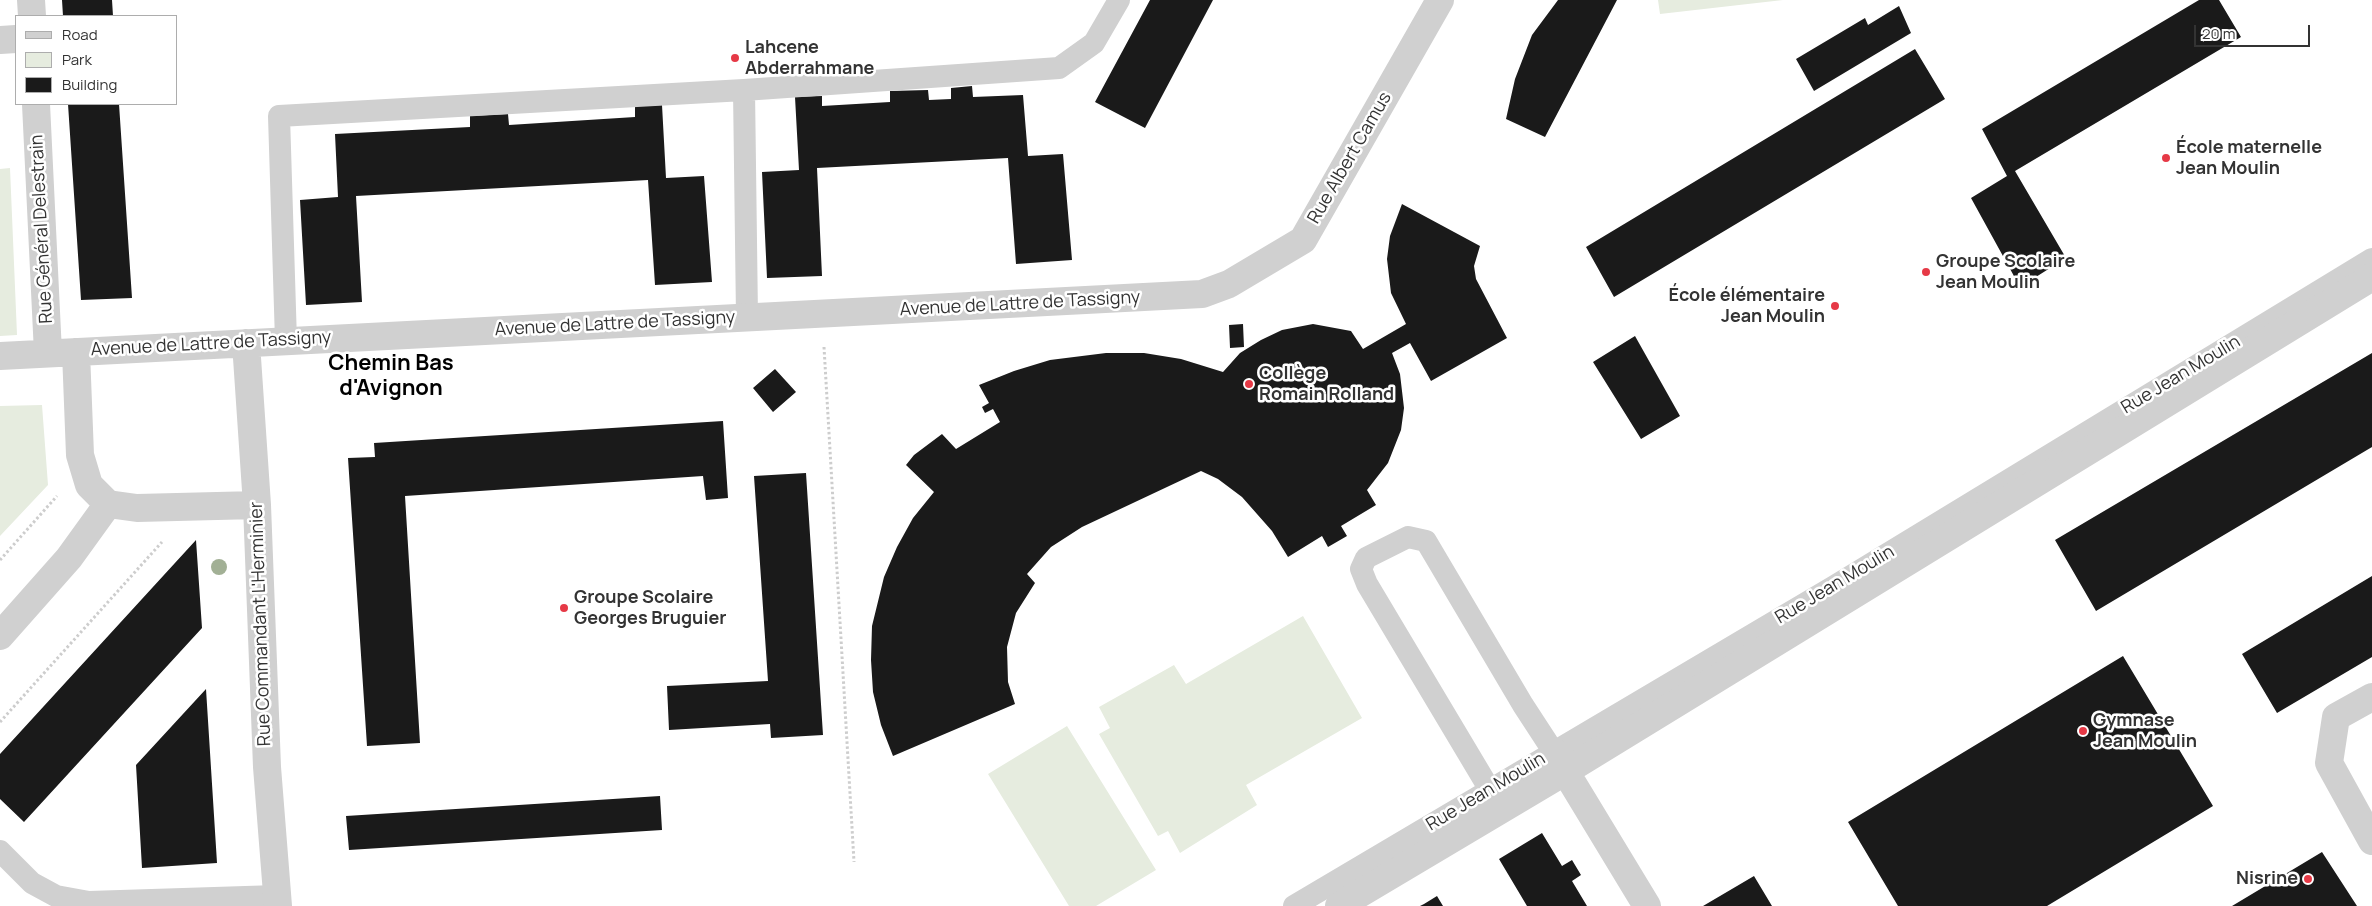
<!DOCTYPE html>
<html>
<head>
<meta charset="utf-8">
<style>
  body { margin:0 }
  #map { position:relative; width:2372px; height:906px; overflow:hidden; background:#fff; font-family:Manrope,sans-serif }
  canvas { display:block }
  .legend { position:absolute; left:15px; top:15px; width:162px; height:90px; box-sizing:border-box; background:#fff; border:1px solid #adadad; margin:0; padding:6px 9px; list-style:none; font-size:15px; color:#333 }
  .legend li { display:flex; align-items:center; gap:10px; height:25px }
  .legend b { width:25px; border:1px solid #adadad }
  .scale { position:absolute; left:2194px; top:25px; width:116px; height:22px; box-sizing:border-box; border:2px solid #333; border-top:0; padding-left:6px; font-size:15px; line-height:18px; white-space:nowrap; color:#333; -webkit-text-stroke:4px #fff; paint-order:stroke }
</style>
</head>
<body>
<div id="map">
<canvas width="2372" height="906"></canvas>
<ul class="legend">
<li><b style="height:6px;background:#d0d0d0"></b>Road</li>
<li><b style="height:14px;background:#e6ecdf"></b>Park</li>
<li><b style="height:14px;background:#1a1a1a"></b>Building</li>
</ul>
<div class="scale">20 m</div>
</div>
<script>
const ctx = document.querySelector('canvas').getContext('2d');
ctx.lineJoin = 'round';
function fillPath(path, color) {
  ctx.fillStyle = color;
  ctx.fill(path, 'evenodd');
}
function shape(rows) {
  const path = new Path2D();
  for (const r of rows) {
    path.moveTo(r[0], r[1]);
    for (let i = 2; i < r.length; i += 2) path.lineTo(r[i], r[i + 1]);
  }
  return path;
}
function trace(path, color, width, dash) {
  ctx.strokeStyle = color;
  ctx.lineWidth = width;
  ctx.lineCap = dash ? 'butt' : 'round';
  ctx.setLineDash(dash || []);
  ctx.stroke(path);
}
function drawText(font, color, halo, rows, align = 'center') {
  ctx.font = font + ' Manrope,sans-serif';
  ctx.lineWidth = 5;
  ctx.setLineDash([]);
  ctx.textBaseline = 'middle';
  ctx.strokeStyle = halo;
  ctx.fillStyle = color;
  for (const [text, x, y, turn = 0] of rows) {
    ctx.save();
    ctx.translate(x, y);
    ctx.rotate((+turn || 0) * Math.PI / 180);
    ctx.textAlign = isNaN(turn) ? turn : align;
    if (halo) ctx.strokeText(text, 0, 0);
    ctx.fillText(text, 0, 0);
    ctx.restore();
  }
}
fillPath(shape([
  [1658,0,1783,0,1660,14],
  [10,168,17,335,0,336,0,169],
  [42,405,48,485,0,536,0,406],
  [1303,616,1362,718,1246,785,1257,805,1180,853,1168,831,1158,836,1099,734,1110,728,1099,707,1174,665,1186,684],
  [1067,726,1156,870,1096,906,1069,906,988,774]
]), '#e6ecdf');
fillPath(shape([
  [62,0,112,0,113,16,63,16],
  [1150,0,1213,0,1145,128,1095,102],
  [1558,0,1617,0,1545,137,1506,119,1515,79,1532,35],
  [2199,0,2219,0,2241,37,2015,171,2066,258,2020,287,1971,198,2007,176,1982,129],
  [1899,6,1911,33,1814,91,1796,59,1865,18,1868,25],
  [1915,49,1945,99,1614,297,1586,247],
  [972,86,973,97,1023,95,1028,156,1063,154,1072,260,1016,264,1008,158,817,168,822,276,767,278,762,172,799,170,795,97,822,96,822,106,890,102,890,91,928,90,929,100,951,99,951,88],
  [68,104,119,104,132,298,81,300],
  [662,105,666,178,704,176,712,282,655,285,648,180,356,196,362,302,306,305,300,200,338,197,335,134,470,127,470,116,508,114,509,125,635,117,635,106],
  [1402,204,1480,246,1474,266,1476,279,1507,338,1431,381,1410,343,1392,353,1400,374,1404,408,1401,430,1388,463,1367,490,1376,505,1341,526,1347,536,1328,547,1322,536,1288,557,1272,531,1242,497,1218,479,1201,471,1082,527,1051,547,1027,574,1035,583,1016,613,1007,647,1008,682,1015,704,893,756,881,725,873,692,871,660,872,626,884,577,897,547,913,518,934,492,906,465,914,455,942,434,956,449,1000,422,993,409,985,413,982,407,989,403,979,385,1014,371,1050,360,1106,353,1144,353,1181,359,1223,372,1240,353,1261,340,1282,330,1313,324,1351,331,1363,349,1406,324,1391,293,1387,259,1390,236],
  [1243,324,1244,347,1230,348,1229,325],
  [1635,336,1680,416,1641,439,1593,362],
  [2372,353,2372,447,2096,611,2055,540],
  [775,369,796,392,773,412,753,388],
  [723,421,728,498,706,500,703,476,405,496,420,743,367,746,348,458,375,457,374,443],
  [806,473,823,735,771,738,770,724,669,730,667,686,768,681,754,476],
  [196,540,202,628,24,822,0,799,0,754],
  [2372,576,2372,657,2277,713,2242,654],
  [2123,656,2213,806,2047,906,1898,906,1848,822],
  [206,689,217,863,142,868,136,765],
  [660,796,662,830,349,850,346,816],
  [1542,833,1562,866,1572,860,1581,875,1572,881,1587,906,1527,906,1499,859],
  [2322,852,2357,906,2232,906],
  [1754,876,1772,906,1703,906],
  [1437,896,1443,906,1420,906,1424,904]
]), '#1a1a1a');
trace(shape([
  [824,347,854,862],
  [0,560,57,496],
  [0,722,162,542]
]), '#cdcdcd', 3, [2.5, 2.5]);
trace(shape([
  [744,90,747,317],
  [286,341,279,116,744,90,1059,68,1094,43,1119,0],
  [1490,790,1367,584,1361,569,1366,558,1408,537,1426,541,1523,705,1553,751],
  [0,851,32,883,56,896,89,902,277,896],
  [1294,906,1833,587,2372,259]
]), '#d0d0d0', 22);
trace(shape([
  [31,0,32,16],
  [0,40,16,39],
  [36,104,48,353],
  [246,343,257,505,267,767,278,906],
  [76,352,80,455,89,485,108,504,137,508,257,505],
  [0,356,1202,294,1229,284,1303,240,1440,0],
  [0,636,69,558,108,504],
  [2372,697,2336,717,2329,763,2372,841],
  [1553,751,1647,906],
  [1339,906,1566,771,2372,277]
]), '#d0d0d0', 28);
ctx.fillStyle = '#a2b095';
for (const [x, y] of [
  [219,567]
]) {
  ctx.beginPath();
  ctx.arc(x, y, 8, 0, 2 * Math.PI);
  ctx.fill();
}
for (const [x, y, r, color] of [
  [735,58,5,"#e63946"],
  [2166,158,5,"#e63946"],
  [1926,272,5,"#e63946"],
  [1835,306,5,"#e63946"],
  [1249,384,5,"#e63946"],
  [564,608,5,"#e63946"],
  [2083,731,5,"#e63946"],
  [2308,879,5,"#e63946"]
]) {
  const dot = new Path2D();
  dot.arc(x, y, r, 0, 2 * Math.PI);
  ctx.fillStyle = color;
  ctx.fill(dot);
  trace(dot, '#fff', 2);
}
drawText('bold 18px', '#333', '#fff', [
  ["Lahcene",745,48],
  ["Abderrahmane",745,69],
  ["École maternelle",2176,148],
  ["Jean Moulin",2176,169],
  ["Groupe Scolaire",1936,262],
  ["Jean Moulin",1936,283],
  ["École élémentaire",1825,296,"right"],
  ["Jean Moulin",1825,317,"right"],
  ["Collège",1259,374],
  ["Romain Rolland",1259,395],
  ["Groupe Scolaire",574,598],
  ["Georges Bruguier",574,619],
  ["Gymnase",2093,721],
  ["Jean Moulin",2093,742],
  ["Nisrine",2298,879,"right"]
], 'left');
drawText('18px', '#333', '#fff', [
  ["Rue Albert Camus",1350,158,-60],
  ["Rue Général Delestrain",42,229,-93],
  ["Avenue de Lattre de Tassigny",1020,304,-3],
  ["Avenue de Lattre de Tassigny",615,324,-3],
  ["Avenue de Lattre de Tassigny",211,344,-3],
  ["Rue Jean Moulin",2181,375,-31],
  ["Rue Jean Moulin",1835,585,-31],
  ["Rue Commandant L'Herminier",261,624,-92],
  ["Rue Jean Moulin",1486,792,-31]
]);
drawText('bold 22px', '#000', '#fff', [
  ["Chemin Bas",391,364],
  ["d'Avignon",391,389]
]);
</script>
</body>
</html>
